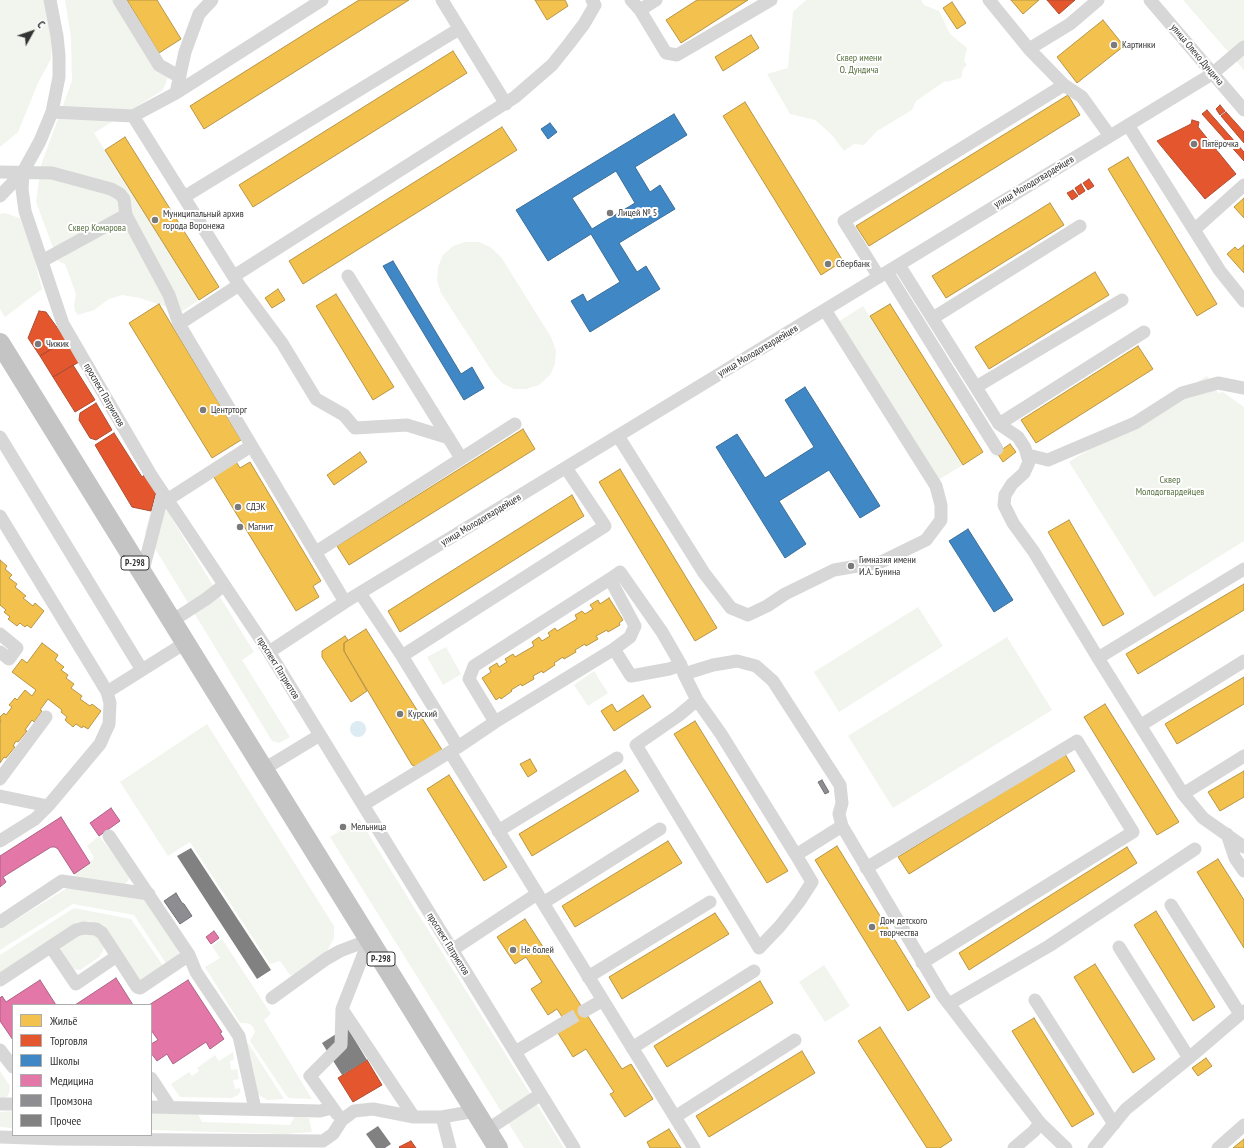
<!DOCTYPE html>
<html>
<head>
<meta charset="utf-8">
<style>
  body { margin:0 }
  #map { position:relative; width:1244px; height:1148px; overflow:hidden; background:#fff; font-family:"PT Sans Narrow",sans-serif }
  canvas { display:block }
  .legend { position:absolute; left:12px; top:1004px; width:140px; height:132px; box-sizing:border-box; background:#fff; border:1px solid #adadad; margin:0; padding:5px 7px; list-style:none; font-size:12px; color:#333 }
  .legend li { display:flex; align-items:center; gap:8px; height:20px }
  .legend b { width:20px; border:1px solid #adadad }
  .north { position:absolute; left:12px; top:12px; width:40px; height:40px; -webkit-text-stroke:3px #fff; paint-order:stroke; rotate:50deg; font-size:11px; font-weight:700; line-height:16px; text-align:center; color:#333 }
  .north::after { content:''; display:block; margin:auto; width:14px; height:18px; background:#333; clip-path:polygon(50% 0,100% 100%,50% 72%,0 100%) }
</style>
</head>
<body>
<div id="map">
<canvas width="1244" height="1148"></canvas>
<ul class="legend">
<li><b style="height:11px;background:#f2c14e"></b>Жильё</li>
<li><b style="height:11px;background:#e4572e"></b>Торговля</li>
<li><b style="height:11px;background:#3f88c5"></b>Школы</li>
<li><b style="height:11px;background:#e377a8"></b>Медицина</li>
<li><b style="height:11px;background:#8d8d92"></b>Промзона</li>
<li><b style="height:11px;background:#818181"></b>Прочее</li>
</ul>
<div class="north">С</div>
</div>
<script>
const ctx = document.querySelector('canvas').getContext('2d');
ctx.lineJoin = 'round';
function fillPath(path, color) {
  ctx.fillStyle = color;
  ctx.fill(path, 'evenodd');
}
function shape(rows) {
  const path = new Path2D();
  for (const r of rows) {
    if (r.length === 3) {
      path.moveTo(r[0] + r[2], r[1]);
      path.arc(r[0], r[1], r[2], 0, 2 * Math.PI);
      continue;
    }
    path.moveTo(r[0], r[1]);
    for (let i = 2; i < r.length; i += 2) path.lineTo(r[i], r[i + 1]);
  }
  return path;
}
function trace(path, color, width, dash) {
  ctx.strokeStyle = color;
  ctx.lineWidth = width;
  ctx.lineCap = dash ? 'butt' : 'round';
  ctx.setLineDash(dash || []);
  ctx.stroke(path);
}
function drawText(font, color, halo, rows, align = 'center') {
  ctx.font = font + ' "PT Sans Narrow",sans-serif';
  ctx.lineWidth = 4;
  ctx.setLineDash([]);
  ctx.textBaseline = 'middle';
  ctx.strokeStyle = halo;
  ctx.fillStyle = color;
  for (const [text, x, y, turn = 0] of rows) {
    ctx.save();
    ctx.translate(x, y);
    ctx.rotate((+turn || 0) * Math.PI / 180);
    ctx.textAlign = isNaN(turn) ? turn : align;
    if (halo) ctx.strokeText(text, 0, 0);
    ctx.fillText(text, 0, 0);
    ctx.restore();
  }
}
fillPath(shape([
  [0,0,48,0,52,24,51,59,38,83,18,132,0,147],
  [65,0,127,0,159,53,168,77,163,90,94,133,199,300,181,312,140,298,122,295,109,299,94,310,78,315,75,311,74,306,76,294,65,264,58,261,36,202,41,165,72,81,71,37],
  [806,0,921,0,924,5,939,11,950,34,967,48,964,61,967,65,963,69,961,78,946,82,945,81,916,101,912,110,877,131,864,145,854,144,844,151,832,135,815,120,790,114,767,74,788,68,793,12],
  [1183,0,1244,0,1244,70],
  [5,213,22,219,25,223,42,289,5,317,0,309,0,214],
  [465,242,479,242,490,247,501,257,551,337,556,351,555,364,550,375,539,385,526,389,514,389,502,383,493,373,441,293,437,280,438,267,443,255,453,246],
  [863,306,963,465,938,480,838,322],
  [1207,376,1218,393,1223,392,1244,407,1244,541,1154,597,1069,462],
  [156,493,254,652,242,660,290,737,279,743,272,741,145,532],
  [918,607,943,646,839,712,814,672],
  [1007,637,1052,710,893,808,848,736],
  [446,647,461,674,443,685,427,657],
  [594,671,608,693,588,706,574,685],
  [207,724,334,926,334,938,326,953,293,975,290,975,280,961,270,964,190,842,168,856,120,782],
  [359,819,564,1148,524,1148,330,837],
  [99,836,128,873,129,879,125,885,73,879,76,876,74,874,90,863,94,857,87,846],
  [67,888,137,897,147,901,178,948,179,955,167,965,134,915,73,904,0,950,0,930],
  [74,908,131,919,164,967,140,983,96,923,89,921,83,922,0,974,0,955],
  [92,931,104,946,103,951,99,957,80,970,74,969,61,950,61,945,77,934],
  [222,939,271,1014,264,1020,312,1099,289,1098,286,1095,250,1041,255,1032,253,1027,250,1024,245,1023,240,1023,205,967,220,958,212,946],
  [824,965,850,1006,825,1022,799,982],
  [248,1043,284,1099,267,1100,256,1093,245,1045],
  [233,1052,234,1060,230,1061,231,1070,237,1069,239,1079,233,1080,235,1089,240,1088,240,1092,238,1095,232,1098,180,1097,171,1084,189,1072,192,1076,199,1071,197,1068,215,1055,219,1061],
  [0,1071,10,1086,9,1093,7,1097,4,1098,0,1098],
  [13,1111,13,1128,0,1127,0,1112],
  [151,1113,198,1114,202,1122,290,1125,295,1116,309,1118,312,1132,284,1134,151,1130]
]), '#f1f5ed');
fillPath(shape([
  [358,729,8]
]), '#ddebf3');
const homes = shape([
  [127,0,157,0,181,39,159,53,127,0],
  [359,0,409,0,204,129,190,106,359,0],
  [535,0,565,0,568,6,547,20,535,0],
  [697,0,748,0,681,43,666,20,697,0],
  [1011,0,1039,0,1023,14,1011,0],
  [952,2,966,23,957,29,943,8,952,2],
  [1103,20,1124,46,1077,83,1057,57,1103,20],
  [751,35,759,48,723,71,715,57,751,35],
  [453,51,467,73,253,207,239,185,453,51],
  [1068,95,1080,115,869,246,856,226,1068,95],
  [745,102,843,261,821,275,723,116,745,102],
  [502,127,517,150,303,284,289,261,502,127],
  [125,137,219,287,199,300,105,150,125,137],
  [1128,157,1217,304,1197,316,1108,169,1128,157],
  [1244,198,1244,218,1234,207,1244,198],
  [1050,203,1064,225,946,298,932,276,1050,203],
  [1244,245,1244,273,1227,254,1235,247,1238,250,1244,245],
  [1095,272,1109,295,989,369,975,347,1095,272],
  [278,289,285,300,272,308,265,298,278,289],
  [336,294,394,387,373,400,316,306,336,294],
  [159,304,241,440,212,458,129,323,159,304],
  [890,304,983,452,963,465,870,316,890,304],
  [1138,346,1153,369,1036,443,1021,420,1138,346],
  [523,429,535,449,349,565,337,546,523,429],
  [1010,444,1016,452,1003,462,997,453,1010,444],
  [360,452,367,462,334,485,327,475,360,452],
  [235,460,240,468,250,462,321,581,313,586,319,597,296,611,212,474,235,460],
  [620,469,717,628,695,641,599,482,620,469],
  [572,495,584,516,400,632,388,611,572,495],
  [1069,520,1124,614,1103,626,1048,532,1069,520],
  [0,560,7,566,5,569,12,575,9,578,17,584,15,587,26,596,23,598,33,606,35,603,44,611,31,628,27,625,25,627,20,623,17,626,8,619,10,617,4,612,6,610,0,605,0,560],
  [1244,584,1244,610,1138,674,1126,654,1244,584],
  [609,598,623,620,619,623,620,625,608,632,607,630,596,636,598,639,586,646,585,644,575,650,576,652,564,659,563,657,554,663,555,665,543,673,542,671,533,676,534,679,522,686,521,684,511,690,512,691,501,699,500,697,496,700,482,678,491,672,489,668,497,663,499,667,507,662,505,659,513,654,515,657,534,646,532,642,539,637,542,641,550,636,548,633,555,628,557,631,577,619,575,615,582,611,585,614,593,609,590,605,598,600,600,604,609,598],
  [366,629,444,753,420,769,412,765,344,651,344,643,366,629],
  [345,636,348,640,344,643,344,651,367,691,351,702,322,657,322,651,345,636],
  [42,643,58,655,55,660,64,667,61,670,68,675,66,678,74,684,71,688,82,696,80,699,90,706,92,704,101,711,88,729,83,726,82,728,76,724,73,727,65,720,67,717,61,712,62,710,48,699,40,710,42,711,34,722,32,720,25,730,27,731,18,742,16,741,13,746,15,747,6,758,4,757,0,763,0,723,1,721,0,720,0,717,4,713,6,715,12,707,9,705,15,698,17,700,25,690,32,696,36,690,12,672,22,659,27,663,42,643],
  [1244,677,1244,704,1177,744,1165,724,1244,677],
  [643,695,651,707,614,731,601,711,612,704,617,712,643,695],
  [1105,704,1179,822,1157,835,1084,717,1105,704],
  [695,721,788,871,767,883,674,734,695,721],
  [1065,754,1075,771,909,874,898,857,1065,754],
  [530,759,537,771,528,777,520,764,530,759],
  [625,770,639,791,532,856,519,834,625,770],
  [1244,771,1244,797,1220,811,1208,792,1244,771],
  [449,775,507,867,484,881,427,789,449,775],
  [668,841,682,863,575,927,562,906,668,841],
  [837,846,930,997,908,1011,815,860,837,846],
  [1127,847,1137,863,969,970,959,953,1127,847],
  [1218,859,1244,900,1244,948,1197,872,1218,859],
  [1156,911,1215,1007,1193,1021,1134,925,1156,911],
  [715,913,729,934,622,999,609,977,715,913],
  [525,919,622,1069,631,1064,653,1099,625,1117,610,1094,614,1092,586,1049,573,1057,558,1033,568,1026,557,1009,548,1015,531,989,542,982,526,957,515,964,497,937,525,919],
  [1095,964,1155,1059,1133,1073,1074,977,1095,964],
  [760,981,773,1003,667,1067,654,1046,760,981],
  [1034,1018,1094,1114,1072,1127,1012,1031,1034,1018],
  [880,1027,952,1140,940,1148,927,1148,858,1041,880,1027],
  [802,1051,815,1073,709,1137,696,1116,802,1051],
  [1206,1058,1212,1066,1198,1076,1192,1068,1206,1058],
  [669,1129,681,1148,650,1148,647,1142,669,1129],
  [1244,1139,1244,1148,1233,1148,1244,1139]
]);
fillPath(homes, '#f2c14e');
trace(homes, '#b99646', 1);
const shops = shape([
  [1047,0,1075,0,1059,14,1047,0],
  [1220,105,1225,111,1220,115,1216,109,1220,105],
  [1207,110,1244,152,1244,161,1202,114,1207,110],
  [1226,112,1244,132,1244,143,1221,116,1226,112],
  [1192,120,1199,122,1198,127,1236,174,1205,199,1157,141,1191,124,1192,120],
  [1089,179,1094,186,1088,190,1083,183,1089,179],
  [1081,184,1085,191,1079,195,1075,188,1081,184],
  [1073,190,1078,196,1072,200,1067,193,1073,190],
  [39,311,46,312,66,340,40,356,28,338,39,311],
  [66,340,79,362,53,377,40,356,66,340],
  [73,365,95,400,75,412,53,377,73,365],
  [96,403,112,430,96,440,90,438,79,420,80,413,96,403],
  [114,433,142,477,147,473,157,488,151,511,132,507,95,445,114,433],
  [367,1060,382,1085,353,1102,338,1078,367,1060],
  [411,1141,416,1148,400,1148,399,1147,411,1141]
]);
fillPath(shops, '#e4572e');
trace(shops, '#af4c30', 1);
const schools = shape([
  [674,114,687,135,635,167,650,192,660,185,675,209,619,243,637,272,646,266,660,289,590,332,571,301,583,294,587,302,620,282,591,234,548,261,516,210,674,114],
  [616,171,635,203,592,229,572,198,616,171],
  [550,123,557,132,548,139,541,129,550,123],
  [393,261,461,374,472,367,484,388,464,400,383,266,393,261],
  [805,387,880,506,860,518,829,470,779,501,806,544,785,558,716,447,737,434,765,478,814,447,785,400,805,387],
  [968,529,1013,600,994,612,949,541,968,529]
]);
fillPath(schools, '#3f88c5');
trace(schools, '#3b6e99', 1);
const health = shape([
  [111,808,120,821,99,836,90,823,111,808],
  [61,817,90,863,74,874,58,849,55,847,51,847,3,877,6,882,0,887,0,856,61,817],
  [214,931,219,938,211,944,206,937,214,931],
  [116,978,133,1005,75,1005,116,978],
  [40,980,56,1005,13,1005,13,1040,0,1021,0,998,2,996,6,1002,40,980],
  [188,980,222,1032,220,1033,224,1039,210,1049,206,1042,173,1064,167,1054,157,1061,151,1053,151,1044,158,1040,151,1030,151,1005,149,1005,188,980]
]);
fillPath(health, '#e377a8');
trace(health, '#ae6385', 1);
const industry = shape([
  [822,780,829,792,825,794,818,782,822,780],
  [176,893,182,903,184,904,192,916,180,924,164,901,176,893]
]);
fillPath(industry, '#8d8d92');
trace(industry, '#727276', 1);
fillPath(shape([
  [191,848,271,970,257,979,177,856],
  [347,1027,367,1060,342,1075,322,1043],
  [378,1126,391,1144,385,1148,376,1148,366,1134]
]), '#818181');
trace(shape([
  [565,1022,584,1011]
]), '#d6d6d6', 13, [13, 6]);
trace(shape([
  [50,0,57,36,59,56,59,77,52,112,40,141,23,172,22,189,25,211,63,324,151,475,269,652,574,1148],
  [119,0,159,65,180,77],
  [442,0,506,104],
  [631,0,640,10,656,0],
  [989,0,1029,49],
  [1150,0,1244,110],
  [640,10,666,53,677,55,771,0],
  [1064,85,1029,49,1070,24,1098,0],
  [176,93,185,52,199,14,212,0],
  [52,112,133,116,176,93,322,0],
  [133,116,239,285,179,324],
  [1128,125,1220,271,1244,301],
  [0,172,52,173,111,189,120,194,124,199,126,215],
  [0,196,23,172],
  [184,197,459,29],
  [1194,230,1244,185],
  [42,261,126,215,169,295,179,324,345,602],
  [899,265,999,424],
  [887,272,997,449],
  [234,276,515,97,552,65,568,45,584,24,595,5,592,0],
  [348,276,461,458],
  [879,277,844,221,1064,85,1082,97,1110,136],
  [239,285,282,343,316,399,344,415,355,428,407,425,449,438],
  [933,318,1080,226],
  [1144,332,999,424,1018,437,1025,448,1029,462,1024,473,1012,484,1005,495,1004,505,1013,523,1034,552,1098,658,1183,794,1203,818,1244,847],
  [976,387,1122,300],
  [618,436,704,573,731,608,748,615,767,606,785,594,834,570,881,562,926,540,941,520,941,505,936,486,825,310],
  [0,437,142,670],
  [1028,455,1048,460,1135,423,1182,393,1218,383,1244,388],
  [167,500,251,446],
  [0,516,100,680,107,692,110,703,109,724,100,744,48,806,0,796],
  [316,552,515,424],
  [142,574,163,493],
  [610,579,620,572,662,632,681,665,684,674,697,700,721,734,796,855,842,826,942,995,1040,1123,1066,1148],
  [360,593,402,656,458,747,363,805],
  [172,621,206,599,224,585],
  [0,634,17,648,9,659,0,652],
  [269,652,345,602,1212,74,1244,47],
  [402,656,605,526,566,468],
  [1098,658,1244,569],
  [684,674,713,665,737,661,756,666,773,681,840,785,842,803,839,814,842,826],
  [107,692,185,643],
  [697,700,678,716,636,745,759,948,780,926,799,902,812,882,796,855],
  [495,722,469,679,474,666,610,579,635,626,630,637,614,649],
  [1141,725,1244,661],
  [458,747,495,722,614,649,631,676,669,669,681,665],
  [450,752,694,1148],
  [264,769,320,735],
  [0,779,46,717],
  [1183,794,1244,756],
  [498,831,617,758],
  [1227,834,1235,858,1244,871],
  [109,836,189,955,196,972,239,1036,255,1109],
  [0,841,35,819,48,806],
  [866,868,1077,741,1133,832,922,963],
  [543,903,660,829],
  [1171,905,1240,1014],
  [0,922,62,881,149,894],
  [369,940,342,1009,414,1117],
  [1119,947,1189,1058],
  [452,950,537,894],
  [117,956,137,987,140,988,189,955],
  [588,977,710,902],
  [0,980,76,930,84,928,96,929,102,933,117,956,76,984,51,947],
  [272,998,326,959,340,951,369,940],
  [1035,1000,1114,1124],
  [949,1004,1049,946,1195,849],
  [584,1011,603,1000],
  [632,1048,754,971],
  [0,1050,13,1067],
  [515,1052,565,1022],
  [151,1078,170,1107],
  [0,1104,13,1104],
  [151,1107,320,1111,332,1108],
  [337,1114,310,1076,341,1045,342,1009],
  [442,1117,450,1148],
  [675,1117,795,1040],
  [487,1130,541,1094],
  [0,1137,57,1139,323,1141,333,1134,342,1120,354,1111,373,1109,414,1117,442,1117,475,1111],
  [1014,1148,1034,1131,1040,1123],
  [1094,1148,1126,1109,1189,1058,1244,1011],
  [1218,1148,1244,1125]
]), '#d7d7d7', 13);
trace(shape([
  [0,343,498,1148]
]), '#c4c4c4', 20);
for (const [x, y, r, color] of [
  [1114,45,4,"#7a7a7a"],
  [1194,144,4,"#7a7a7a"],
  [610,213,4,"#7a7a7a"],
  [155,220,4,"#7a7a7a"],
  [828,264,4,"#7a7a7a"],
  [38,344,4,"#7a7a7a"],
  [203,410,4,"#7a7a7a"],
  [238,507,4,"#7a7a7a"],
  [240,527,4,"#7a7a7a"],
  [851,566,4,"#7a7a7a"],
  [400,714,4,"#7a7a7a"],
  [343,827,4,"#7a7a7a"],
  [872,927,4,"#7a7a7a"],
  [513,950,4,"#7a7a7a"]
]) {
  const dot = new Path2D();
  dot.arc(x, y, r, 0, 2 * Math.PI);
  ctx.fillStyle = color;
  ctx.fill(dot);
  trace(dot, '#fff', 1.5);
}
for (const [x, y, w] of [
  [135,563,28],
  [381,959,28]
]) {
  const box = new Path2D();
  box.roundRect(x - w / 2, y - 7, w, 14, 3);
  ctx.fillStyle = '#fff';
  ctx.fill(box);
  trace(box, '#333', 1);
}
drawText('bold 9px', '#333', null, [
  ["Р-298",135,563],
  ["Р-298",381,959]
]);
drawText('10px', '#333', '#fff', [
  ["Картинки",1122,45],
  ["Пятёрочка",1202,144],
  ["Лицей № 5",618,213],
  ["Муниципальный архив",163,214],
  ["города Воронежа",163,226],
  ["Сбербанк",836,264],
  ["Чижик",46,344],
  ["Центрторг",211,410],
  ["СДЭК",246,507],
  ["Магнит",248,527],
  ["Гимназия имени",859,560],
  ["И.А. Бунина",859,572],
  ["Курский",408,714],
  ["Мельница",351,827],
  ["Дом детского",880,921],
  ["творчества",880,933],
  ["Не болей",521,950]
], 'left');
drawText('10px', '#333', '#fff', [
  ["улица Олеко Дундича",1197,55,50],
  ["улица Молодогвардейцев",1034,182,-31],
  ["улица Молодогвардейцев",758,351,-31],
  ["проспект Патриотов",104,395,60],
  ["улица Молодогвардейцев",481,520,-31],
  ["проспект Патриотов",278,668,58],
  ["проспект Патриотов",448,944,58]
]);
drawText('10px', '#56703f', '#fff', [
  ["Сквер имени",859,58],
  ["О. Дундича",859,70],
  ["Сквер Комарова",97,228],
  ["Сквер",1170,480],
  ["Молодогвардейцев",1170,492]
]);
</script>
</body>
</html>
